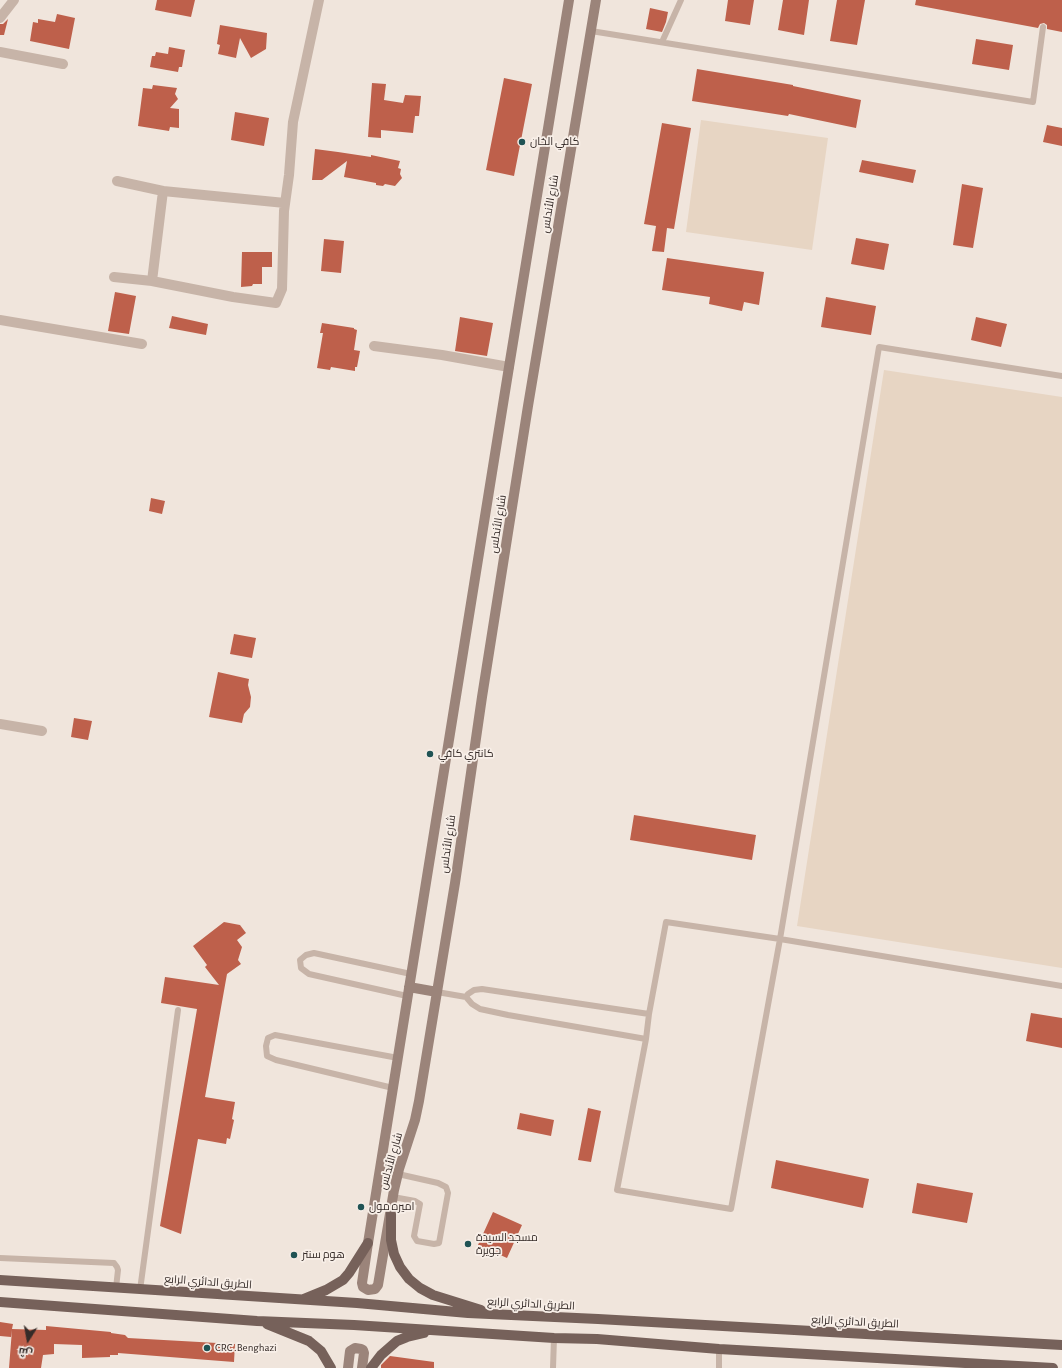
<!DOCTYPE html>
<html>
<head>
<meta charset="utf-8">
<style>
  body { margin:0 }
  #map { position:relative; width:1062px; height:1368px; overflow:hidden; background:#f0e5dc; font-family:"Alegreya Sans",Cairo,sans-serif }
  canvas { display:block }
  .north { position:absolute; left:8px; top:1320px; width:40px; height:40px; -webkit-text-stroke:3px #f8efe8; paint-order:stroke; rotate:191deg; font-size:11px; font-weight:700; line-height:16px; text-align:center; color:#352b28 }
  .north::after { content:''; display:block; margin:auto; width:14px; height:18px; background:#352b28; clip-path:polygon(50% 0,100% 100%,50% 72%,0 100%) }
</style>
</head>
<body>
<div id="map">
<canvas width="1062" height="1368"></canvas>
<div class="north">ش</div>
</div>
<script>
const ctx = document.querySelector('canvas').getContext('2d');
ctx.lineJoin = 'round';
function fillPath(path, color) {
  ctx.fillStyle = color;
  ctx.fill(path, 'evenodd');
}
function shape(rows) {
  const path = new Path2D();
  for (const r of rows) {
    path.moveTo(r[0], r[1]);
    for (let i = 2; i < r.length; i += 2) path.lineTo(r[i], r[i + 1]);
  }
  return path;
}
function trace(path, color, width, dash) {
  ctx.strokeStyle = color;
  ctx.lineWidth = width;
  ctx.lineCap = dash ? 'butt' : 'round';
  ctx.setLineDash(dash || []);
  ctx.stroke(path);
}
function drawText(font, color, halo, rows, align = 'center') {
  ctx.font = font + ' "Alegreya Sans",Cairo,sans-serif';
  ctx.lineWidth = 3.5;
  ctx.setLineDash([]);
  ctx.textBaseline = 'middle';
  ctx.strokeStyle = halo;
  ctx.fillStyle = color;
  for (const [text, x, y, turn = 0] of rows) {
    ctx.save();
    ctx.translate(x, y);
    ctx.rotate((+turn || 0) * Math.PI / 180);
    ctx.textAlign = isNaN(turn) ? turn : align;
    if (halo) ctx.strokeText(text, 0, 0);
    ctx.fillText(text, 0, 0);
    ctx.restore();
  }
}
fillPath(shape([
  [701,120,828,138,812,250,686,232],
  [884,370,1062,397,1062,968,797,926]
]), '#e7d5c3');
fillPath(shape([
  [157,0,195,0,191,17,155,10],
  [728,0,754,0,750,25,725,21],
  [783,0,809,0,804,35,778,30],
  [837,0,865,0,857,45,830,41],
  [916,0,1062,0,1062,32,1047,29,1047,25,1044,23,1040,24,1038,28,915,5],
  [650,8,668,12,666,22,662,32,646,29],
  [57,14,75,18,69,49,30,41,33,22,38,23,38,19,55,22],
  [8,19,4,35,0,35,0,24,3,24],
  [220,25,267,33,266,49,251,58,240,38,236,58,218,54,220,45,217,44],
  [976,39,1013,45,1009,70,972,64],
  [169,47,185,50,182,67,179,67,178,72,150,67,152,56,155,56,156,52,168,54],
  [697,69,793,85,793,86,861,100,856,128,789,114,788,116,692,101],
  [504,78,532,84,514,176,486,170],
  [372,83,386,84,384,100,403,103,405,95,421,96,419,116,415,116,413,133,381,130,381,138,368,137],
  [153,85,177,88,175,94,178,99,170,108,179,109,179,128,170,127,169,131,138,126,143,88,152,89],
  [235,112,269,118,264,146,231,140],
  [662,123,691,128,674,229,667,228,664,252,652,251,656,226,644,224],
  [1047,125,1062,128,1062,146,1043,142],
  [315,149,338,152,371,157,371,155,400,161,398,168,401,169,400,174,402,178,395,186,385,184,383,186,376,185,376,183,344,177,347,161,322,180,312,180],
  [862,160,916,170,913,183,859,172],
  [962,184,983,188,973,248,953,245],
  [856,238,889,244,884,270,851,264],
  [324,239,344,241,341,273,321,271],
  [242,252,272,252,272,267,262,267,262,284,253,284,252,286,241,287],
  [667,258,764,272,759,305,744,302,742,311,709,304,710,297,662,290],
  [115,292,136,296,129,334,108,331],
  [826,297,876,306,871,335,821,327],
  [172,316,208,324,206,335,169,328],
  [460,317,493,323,487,356,455,351],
  [976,317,1007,324,1001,347,971,340],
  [322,323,354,328,354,329,357,330,354,350,360,351,357,367,355,367,355,371,331,367,330,370,317,368,323,333,320,333],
  [151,498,165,501,162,514,149,511],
  [234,634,256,638,252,658,230,654],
  [218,672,249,679,248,685,251,697,250,707,244,714,242,723,209,717],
  [74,718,92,721,88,740,71,737],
  [634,815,756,835,752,860,630,840],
  [224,922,240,925,246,933,237,940,242,947,238,960,241,964,227,974,205,1097,235,1102,232,1119,234,1120,230,1139,227,1138,226,1144,198,1139,181,1234,160,1226,197,1009,161,1003,165,977,219,985,205,967,207,965,193,946],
  [1031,1013,1062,1018,1062,1048,1026,1041],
  [588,1108,601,1111,591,1162,578,1160],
  [520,1113,554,1120,551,1136,517,1129],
  [776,1160,869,1179,863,1208,771,1188],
  [917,1183,973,1193,967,1223,912,1213],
  [493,1212,522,1225,507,1258,478,1245],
  [0,1322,13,1324,12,1329,46,1330,46,1326,111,1332,111,1333,125,1335,128,1338,235,1344,234,1362,118,1353,118,1355,110,1355,110,1357,82,1358,82,1345,54,1344,54,1354,43,1355,41,1368,9,1368,12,1330,11,1337,0,1336],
  [390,1356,434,1362,434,1368,381,1368,381,1365]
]), '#be604b');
trace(shape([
  [591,31,1033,102,1043,27],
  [662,42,681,0],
  [1062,376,879,347,780,939,731,1209,617,1190,646,1039,649,1014,666,922,780,939,1062,986],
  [437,992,466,997,472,1004,480,1009,508,1015,646,1039],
  [407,996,309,974,301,968,300,960,306,955,314,953,411,974],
  [466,997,468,994,474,990,482,989,649,1014],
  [393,1088,276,1060,267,1056,266,1046,268,1038,275,1035,398,1058],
  [393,1197,415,1201,420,1204,414,1236,417,1241,434,1244,439,1243,448,1193,446,1187,438,1183,398,1174],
  [0,1258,114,1263,117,1267,118,1270,116,1288],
  [140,1290,178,1010],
  [553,1368,554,1338],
  [719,1368,719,1349]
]), '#c7b4a8', 6);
trace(shape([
  [0,18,14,0],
  [0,52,63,64],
  [117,181,163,191],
  [114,277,152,281,233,297,276,303,282,289,284,211,289,175,293,122,319,0],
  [152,281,163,191,285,203],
  [0,320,142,344],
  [374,346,442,355,509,367],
  [0,724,42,731]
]), '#c7b4a8', 10);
trace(shape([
  [569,0,509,367,368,1243,362,1283,363,1287,368,1290,375,1289,378,1285,394,1190,399,1169,415,1120,419,1101,455,883,482,697,528,406,596,0],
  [409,987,437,992],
  [348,1368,350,1351,355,1348,361,1349,363,1350,364,1353,362,1368]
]), '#9b847a', 10);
trace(shape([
  [391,1210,391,1240,394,1254,400,1267,409,1279,420,1288,433,1295,481,1310],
  [0,1280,357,1303,468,1313,598,1319,1062,1345],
  [304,1299,326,1290,343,1280,349,1273,368,1243],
  [0,1302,257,1321,354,1325,554,1338,597,1339,719,1349,1053,1368],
  [267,1324,309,1341,321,1351,331,1368],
  [371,1368,381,1355,397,1341,407,1337,424,1333]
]), '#76615a', 10);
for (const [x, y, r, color] of [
  [522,142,4,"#205354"],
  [430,754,4,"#205354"],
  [361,1207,4,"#205354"],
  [468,1244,4,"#205354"],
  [294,1255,4,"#205354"],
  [207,1348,4,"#205354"]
]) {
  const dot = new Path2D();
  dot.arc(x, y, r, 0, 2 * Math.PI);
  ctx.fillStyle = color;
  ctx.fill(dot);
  trace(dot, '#f8efe8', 1.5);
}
drawText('11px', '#352b28', '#f8efe8', [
  ["كافي الخان",530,142],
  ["كانتري كافي",438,754],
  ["اميره مول",369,1207],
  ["مسجد السيدة",476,1238],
  ["جويرة",476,1251],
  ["هوم سنتر",302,1255],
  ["CRC .Benghazi",215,1348]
], 'left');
drawText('11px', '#352b28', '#f8efe8', [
  ["شارع الأندلس",550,204,-80],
  ["شارع الأندلس",498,524,-81],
  ["شارع الأندلس",448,844,-82],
  ["شارع الأندلس",391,1161,-74],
  ["الطريق الدائري الرابع",208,1282,4],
  ["الطريق الدائري الرابع",531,1304,3],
  ["الطريق الدائري الرابع",855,1322,3]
]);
</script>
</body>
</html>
